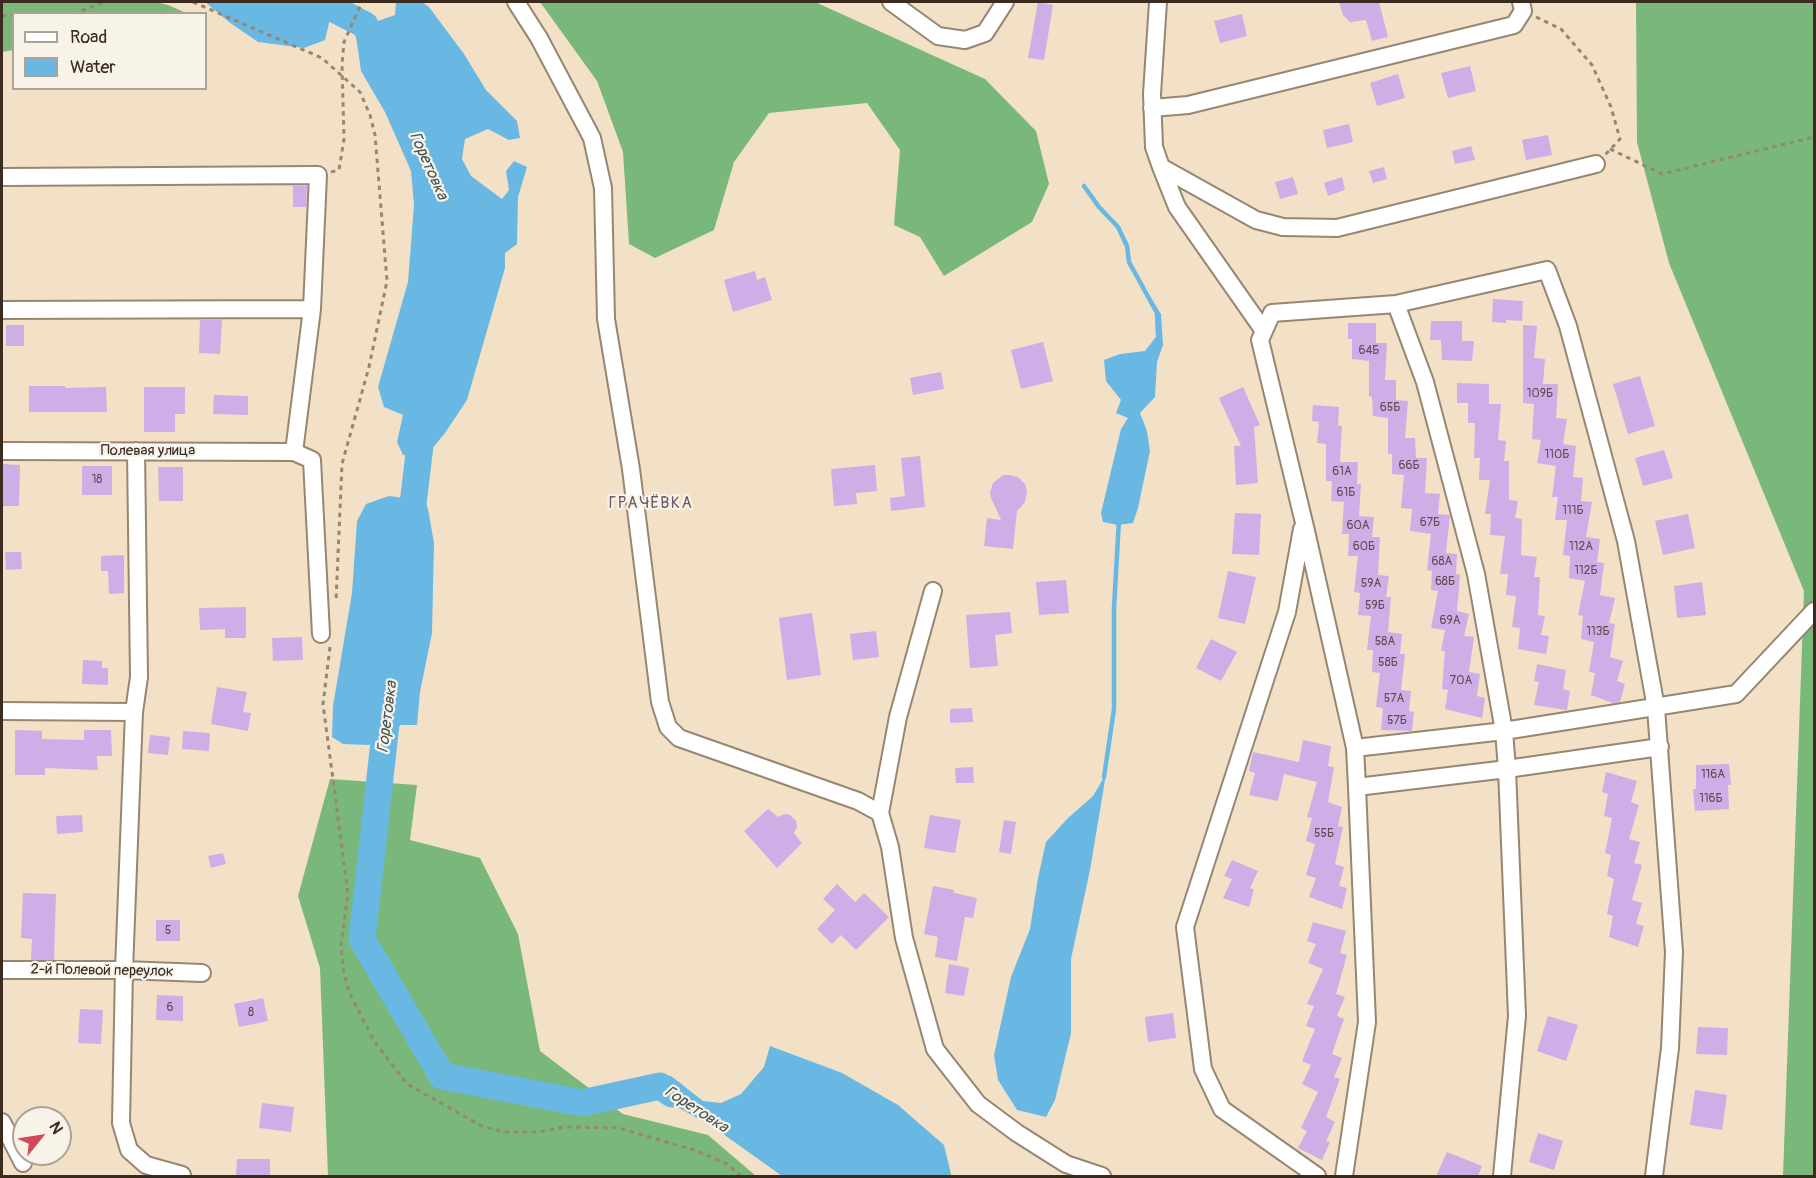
<!DOCTYPE html>
<html>
<head>
<meta charset="utf-8">
<style>
  body { margin:0 }
  #map { position:relative; width:1816px; height:1178px; overflow:hidden; background:#f2e1c6; font-family:Pangolin,sans-serif }
  canvas { display:block }
  .frame { position:absolute; inset:0; border:3px solid #3b2a1e; pointer-events:none }
  .legend { position:absolute; left:12px; top:12px; width:195px; height:78px; box-sizing:border-box; background:#f7f3e8; border:2px solid #aca397; margin:0; padding:8px 10px; list-style:none; font-size:18px; color:#3b2a1e }
  .legend li { display:flex; align-items:center; gap:12px; height:30px }
  .legend b { width:30px; border:2px solid #aca397 }
  .north { position:absolute; left:12px; top:1106px; width:60px; height:60px; box-sizing:border-box; background:#f7f3e8; border:2px solid #aca397; border-radius:50%; rotate:60deg; font-size:16px; font-weight:700; line-height:24px; text-align:center; color:#3b2a1e }
  .north::after { content:''; display:block; margin:auto; width:21px; height:27px; background:#d1495b; clip-path:polygon(50% 0,100% 100%,50% 72%,0 100%) }
</style>
</head>
<body>
<div id="map">
<canvas width="1816" height="1178"></canvas>
<div class="frame"></div>
<ul class="legend">
<li><b style="height:8px;background:#fff"></b>Road</li>
<li><b style="height:16px;background:#68b8e3"></b>Water</li>
</ul>
<div class="north">N</div>
</div>
<script>
const ctx = document.querySelector('canvas').getContext('2d');
ctx.lineJoin = 'round';
function fillPath(path, color) {
  ctx.fillStyle = color;
  ctx.fill(path, 'evenodd');
}
function shape(rows) {
  const path = new Path2D();
  for (const r of rows) {
    path.moveTo(r[0], r[1]);
    for (let i = 2; i < r.length; i += 2) path.lineTo(r[i], r[i + 1]);
  }
  return path;
}
function trace(path, color, width, dash) {
  ctx.strokeStyle = color;
  ctx.lineWidth = width;
  ctx.lineCap = dash ? 'butt' : 'round';
  ctx.setLineDash(dash || []);
  ctx.stroke(path);
}
function drawText(font, color, halo, rows, align = 'center') {
  ctx.font = font + ' Pangolin,sans-serif';
  ctx.lineWidth = 4.5;
  ctx.setLineDash([]);
  ctx.textBaseline = 'middle';
  ctx.strokeStyle = halo;
  ctx.fillStyle = color;
  for (const [text, x, y, turn = 0] of rows) {
    ctx.save();
    ctx.translate(x, y);
    ctx.rotate((+turn || 0) * Math.PI / 180);
    ctx.textAlign = isNaN(turn) ? turn : align;
    if (halo) ctx.strokeText(text, 0, 0);
    ctx.fillText(text, 0, 0);
    ctx.restore();
  }
}
fillPath(shape([
  [2,2,156,2,168,5,186,13,14,14,13,50,2,52],
  [540,2,815,2,985,79,1036,131,1049,184,1032,222,944,276,920,237,894,225,900,150,867,103,769,113,734,162,714,230,655,258,629,244,623,152,597,81],
  [1636,2,1814,2,1814,1176,1783,1176,1804,591,1669,263,1637,142],
  [330,779,417,785,410,840,480,858,518,934,540,1051,623,1114,708,1135,756,1176,328,1176,320,968,298,896]
]), '#79b87a');
fillPath(shape([
  [205,2,334,2,325,40,304,48,258,42,229,22],
  [396,2,422,2,429,7,464,54,486,90,517,121,520,138,509,140,488,129,465,139,462,159,471,176,502,199,509,190,506,171,514,161,527,167,518,197,517,244,505,253,505,268,467,400,445,433,426,456,419,457,403,455,397,442,403,415,384,407,378,387,408,282,414,205,411,171,385,112,361,71,355,29,395,15],
  [1142,284,1161,314,1163,345,1157,362,1155,397,1140,413,1147,431,1150,451,1138,508,1133,523,1118,525,1103,522,1101,513,1121,429,1128,418,1116,413,1121,400,1106,381,1104,360,1120,354,1145,351,1159,333,1157,313],
  [418,468,425,471,421,491,428,509,434,543,432,633,420,692,417,725,401,725,385,734,369,745,343,744,332,737,333,706,352,593,357,521,366,504,389,496,404,498,408,489,405,477,408,469],
  [1106,774,1090,870,1071,959,1071,1033,1055,1100,1046,1117,1017,1110,998,1080,994,1055,1011,977,1030,929,1038,878,1046,842,1068,818,1093,796],
  [770,1046,842,1073,898,1105,944,1145,951,1174,950,1176,782,1176,712,1126,657,1096,639,1091,638,1078,671,1076,703,1101,721,1103,741,1094,764,1067]
]), '#68b8e3');
trace(shape([
  [1084,186,1099,207,1118,227,1127,246,1129,262,1157,313,1158,335],
  [1104,777,1114,709,1114,608,1119,519]
]), '#68b8e3', 4.5);
trace(shape([
  [315,2,332,8,365,25,380,58],
  [413,504,423,420],
  [389,697,362,939,442,1076,582,1103,660,1086,672,1094]
]), '#68b8e3', 27);
fillPath(shape([
  [1038,2,1053,5,1044,60,1028,58],
  [1339,2,1379,2,1388,37,1372,41,1366,20,1350,22,1343,15],
  [1242,14,1247,36,1220,43,1214,21],
  [1470,66,1476,91,1448,98,1441,73],
  [1398,74,1405,98,1377,106,1370,83],
  [1349,124,1353,142,1327,148,1323,130],
  [1548,135,1552,155,1526,160,1522,140],
  [1471,146,1475,160,1455,164,1452,151],
  [1384,167,1387,179,1373,183,1369,171],
  [1293,177,1298,194,1280,199,1275,182],
  [1342,177,1345,190,1328,196,1324,183],
  [293,186,307,186,306,207,293,207],
  [755,271,757,280,765,277,772,300,733,312,724,280],
  [1493,299,1523,301,1522,321,1506,320,1506,323,1492,322],
  [200,320,222,320,220,354,199,353],
  [1431,321,1462,321,1462,341,1474,341,1472,361,1442,360,1441,340,1430,340],
  [1348,323,1376,323,1376,343,1387,343,1385,380,1396,380,1396,400,1408,401,1405,438,1415,438,1416,458,1427,458,1425,493,1440,494,1438,514,1450,515,1446,553,1457,554,1456,574,1460,575,1457,611,1469,614,1464,636,1474,637,1469,672,1480,674,1477,696,1485,698,1482,718,1445,709,1448,690,1442,689,1445,651,1441,651,1445,630,1431,628,1438,591,1431,590,1432,571,1427,570,1431,534,1410,531,1412,509,1401,508,1404,475,1392,474,1392,454,1388,454,1388,418,1373,416,1372,397,1369,396,1369,361,1352,359,1352,339,1348,339],
  [6,325,24,325,24,346,6,346],
  [1523,325,1537,326,1534,358,1545,359,1543,384,1558,384,1556,418,1567,419,1563,444,1576,446,1573,477,1583,478,1581,501,1592,502,1586,537,1600,539,1597,562,1604,563,1600,595,1615,598,1609,623,1615,624,1610,657,1623,661,1617,681,1625,684,1620,702,1613,703,1591,695,1595,673,1589,672,1594,642,1581,639,1583,616,1578,615,1585,581,1569,578,1570,556,1563,555,1567,520,1555,520,1558,497,1552,497,1556,466,1537,463,1541,440,1532,439,1534,404,1523,403],
  [1043,342,1053,381,1021,389,1011,350],
  [941,372,944,389,913,395,910,378],
  [1640,376,1655,426,1628,434,1613,384],
  [1457,383,1489,384,1489,404,1501,404,1498,440,1506,441,1504,461,1509,461,1509,500,1518,501,1515,518,1522,519,1521,555,1537,557,1534,577,1540,577,1538,615,1545,616,1541,635,1549,636,1546,654,1518,649,1520,628,1512,627,1516,596,1506,595,1508,574,1500,574,1505,536,1490,535,1491,514,1485,514,1490,480,1479,480,1480,458,1474,458,1475,423,1468,423,1468,403,1457,403],
  [29,386,65,386,65,388,106,387,107,412,29,412],
  [144,387,185,387,185,414,175,414,175,432,144,432],
  [1243,387,1260,425,1254,427,1258,483,1236,485,1234,446,1241,446,1219,398],
  [214,395,248,396,248,415,213,414],
  [1313,405,1339,407,1338,425,1342,426,1340,462,1358,462,1357,484,1361,484,1359,516,1374,517,1372,537,1380,537,1378,575,1389,576,1386,597,1391,597,1388,632,1402,634,1400,654,1405,654,1401,690,1411,691,1409,711,1414,712,1412,731,1381,730,1383,708,1376,707,1380,673,1372,672,1373,650,1367,650,1371,616,1358,615,1360,593,1354,592,1358,556,1348,556,1349,534,1342,534,1344,502,1331,501,1332,481,1326,481,1326,444,1317,443,1319,422,1312,421],
  [1664,450,1673,478,1643,486,1635,458],
  [920,456,925,507,891,511,890,498,905,496,901,458],
  [2,464,20,465,19,506,2,506],
  [875,465,877,491,856,493,857,504,834,506,831,469],
  [82,466,112,466,112,495,82,495],
  [158,467,183,467,183,501,159,501],
  [1003,475,1010,475,1018,477,1025,484,1027,491,1025,502,1017,511,1013,549,984,546,987,518,1001,520,991,498,990,493,993,483],
  [1235,513,1261,514,1259,555,1232,554],
  [1688,514,1695,548,1663,555,1655,521],
  [5,552,21,552,22,569,6,570],
  [124,555,124,593,109,594,108,571,101,571,101,556],
  [1228,571,1256,577,1245,624,1218,618],
  [1066,580,1069,613,1039,615,1036,582],
  [1702,582,1706,615,1677,618,1674,586],
  [246,607,246,638,225,638,225,629,200,630,199,608],
  [1010,612,1012,633,995,635,998,666,970,668,966,615],
  [812,613,821,675,787,680,779,618],
  [876,631,879,657,853,660,850,634],
  [302,637,303,660,273,661,272,638],
  [1211,639,1237,652,1221,681,1196,668],
  [83,660,102,661,102,668,108,668,108,685,82,684],
  [1537,664,1566,670,1563,689,1570,691,1567,710,1534,705,1539,682,1534,681],
  [217,687,247,692,243,712,251,713,248,731,211,724],
  [972,708,973,722,950,723,950,709],
  [15,730,42,731,42,739,84,740,84,730,111,730,112,756,97,756,98,770,45,768,45,775,15,775],
  [183,731,210,733,209,751,182,749],
  [150,735,170,737,168,755,148,753],
  [1303,740,1331,746,1328,766,1334,767,1328,802,1342,807,1338,826,1343,827,1335,864,1344,867,1339,886,1347,888,1342,909,1309,897,1316,878,1306,875,1315,844,1306,841,1312,818,1307,817,1317,782,1284,774,1278,801,1249,795,1255,773,1249,771,1253,752,1299,762],
  [1729,764,1731,785,1728,785,1729,809,1695,811,1693,789,1696,789,1696,765],
  [973,767,974,783,956,783,955,768],
  [1606,772,1637,781,1631,802,1639,805,1629,839,1640,842,1634,863,1642,865,1632,900,1642,903,1636,924,1644,926,1638,947,1609,937,1613,916,1607,914,1614,879,1607,876,1611,855,1605,853,1612,818,1604,816,1608,794,1602,792],
  [768,809,778,817,785,814,790,815,796,821,797,827,794,833,802,843,777,868,744,831],
  [82,815,83,832,57,834,56,816],
  [930,815,961,820,955,853,924,848],
  [1004,820,1016,822,1011,854,999,852],
  [223,853,226,864,211,868,208,856],
  [1232,860,1258,871,1250,888,1254,890,1249,907,1223,898,1232,879,1224,876],
  [837,884,855,902,864,893,889,917,856,950,841,935,832,944,817,929,835,910,823,899],
  [933,886,954,890,954,893,977,898,973,918,965,917,957,961,935,957,938,937,924,934],
  [23,893,56,894,54,960,31,960,32,939,21,938],
  [156,920,180,920,180,941,156,941],
  [1313,922,1346,931,1340,953,1347,955,1336,994,1345,997,1337,1016,1344,1019,1332,1054,1342,1058,1334,1077,1340,1079,1326,1117,1335,1122,1326,1141,1330,1142,1322,1160,1298,1148,1307,1131,1301,1128,1318,1092,1302,1084,1311,1065,1302,1061,1315,1029,1306,1026,1314,1006,1307,1004,1323,969,1308,963,1316,944,1307,941],
  [949,964,969,968,964,996,945,993],
  [157,995,183,996,183,1021,156,1020],
  [263,998,268,1021,239,1027,234,1004],
  [80,1009,103,1010,101,1044,78,1043],
  [1173,1013,1176,1038,1148,1042,1145,1017],
  [1548,1016,1578,1025,1566,1061,1537,1051],
  [1698,1027,1728,1028,1727,1055,1696,1054],
  [1695,1090,1727,1095,1722,1130,1690,1125],
  [262,1103,294,1107,291,1132,259,1128],
  [1538,1133,1563,1141,1554,1170,1529,1162],
  [1447,1152,1482,1166,1478,1176,1436,1176],
  [237,1159,270,1159,270,1176,236,1176]
]), '#ceaee7');
const minor = shape([
  [516,2,539,38,592,138,603,188,606,319,631,469,660,702,668,727,679,738,858,801,880,813,890,847,904,938,935,1049,978,1104,1017,1133,1066,1164,1102,1176],
  [891,2,938,36,965,40,985,33,1005,2],
  [1158,2,1152,94,1154,147,1161,167,1256,220,1283,227,1337,228,1596,164],
  [1152,108,1188,105,1514,25,1523,11,1521,2],
  [1161,167,1177,207,1264,331],
  [2,177,318,175,312,309,294,452,312,460,321,634],
  [1396,304,1425,382,1476,574,1504,731,1507,769,1517,1016,1502,1176],
  [2,310,312,309],
  [2,451,294,452],
  [136,451,139,677,134,712,124,970,121,1123,129,1150,146,1165,182,1175],
  [1302,529,1287,612,1185,927,1203,1069,1222,1109,1317,1176],
  [2,711,134,712],
  [1355,748,1504,731,1736,694,1814,611],
  [1357,787,1355,748,1306,531,1260,340,1272,313,1396,304,1547,270,1568,326,1626,541,1656,708,1674,952,1670,1048,1654,1176],
  [880,813,898,717,933,591],
  [2,970,124,970,202,973],
  [2,1122,23,1163],
  [1344,1176,1367,1022,1357,787,1507,769,1660,747]
]);
trace(minor, '#968672', 20);
trace(shape([
  [193,2,322,58,360,92,370,115,375,135,387,281,369,367,342,464,336,601],
  [73,14,105,2],
  [2,16,14,15],
  [1536,17,1561,29,1592,65,1611,107,1620,139,1605,155],
  [1610,149,1662,174,1814,137],
  [331,172,339,170,344,139,342,65,344,42,362,2],
  [330,647,323,704,348,893,341,945,343,968,349,992,374,1041,407,1084,482,1126,504,1132,538,1132,565,1127,619,1128,694,1150,727,1164,741,1176]
]), '#968672', 3, [4.5, 4.5]);
trace(minor, '#fff', 16);
drawText('12px', '#604b50', null, [
  ["64Б",1369,351],
  ["109Б",1540,394],
  ["65Б",1390,408],
  ["110Б",1557,455],
  ["66Б",1409,466],
  ["61А",1342,472],
  ["18",97,480],
  ["61Б",1346,493],
  ["111Б",1573,511],
  ["67Б",1430,523],
  ["60А",1358,526],
  ["60Б",1364,547],
  ["112А",1581,547],
  ["68А",1442,562],
  ["112Б",1586,571],
  ["68Б",1445,582],
  ["59А",1371,584],
  ["59Б",1375,606],
  ["69А",1450,621],
  ["113Б",1598,632],
  ["58А",1385,642],
  ["58Б",1388,663],
  ["70А",1461,681],
  ["57А",1394,699],
  ["57Б",1397,721],
  ["116А",1713,775],
  ["116Б",1711,799],
  ["55Б",1324,834],
  ["5",168,931],
  ["6",170,1008],
  ["8",251,1013]
]);
drawText('15px', '#3b2a1e', '#f7f3e8', [
  ["Полевая улица",148,451],
  ["2-й Полевой переулок",102,971,1]
]);
drawText('italic 16px', '#485559', '#f7f3e8', [
  ["Горетовка",428,166,66],
  ["Горетовка",388,717,-83],
  ["Горетовка",696,1110,33]
]);
ctx.letterSpacing = '1.5px';
drawText('16px', '#6e5864', '#f7f3e8', [
  ["ГРАЧЁВКА",651,504]
]);
ctx.letterSpacing = '0px';
</script>
</body>
</html>
